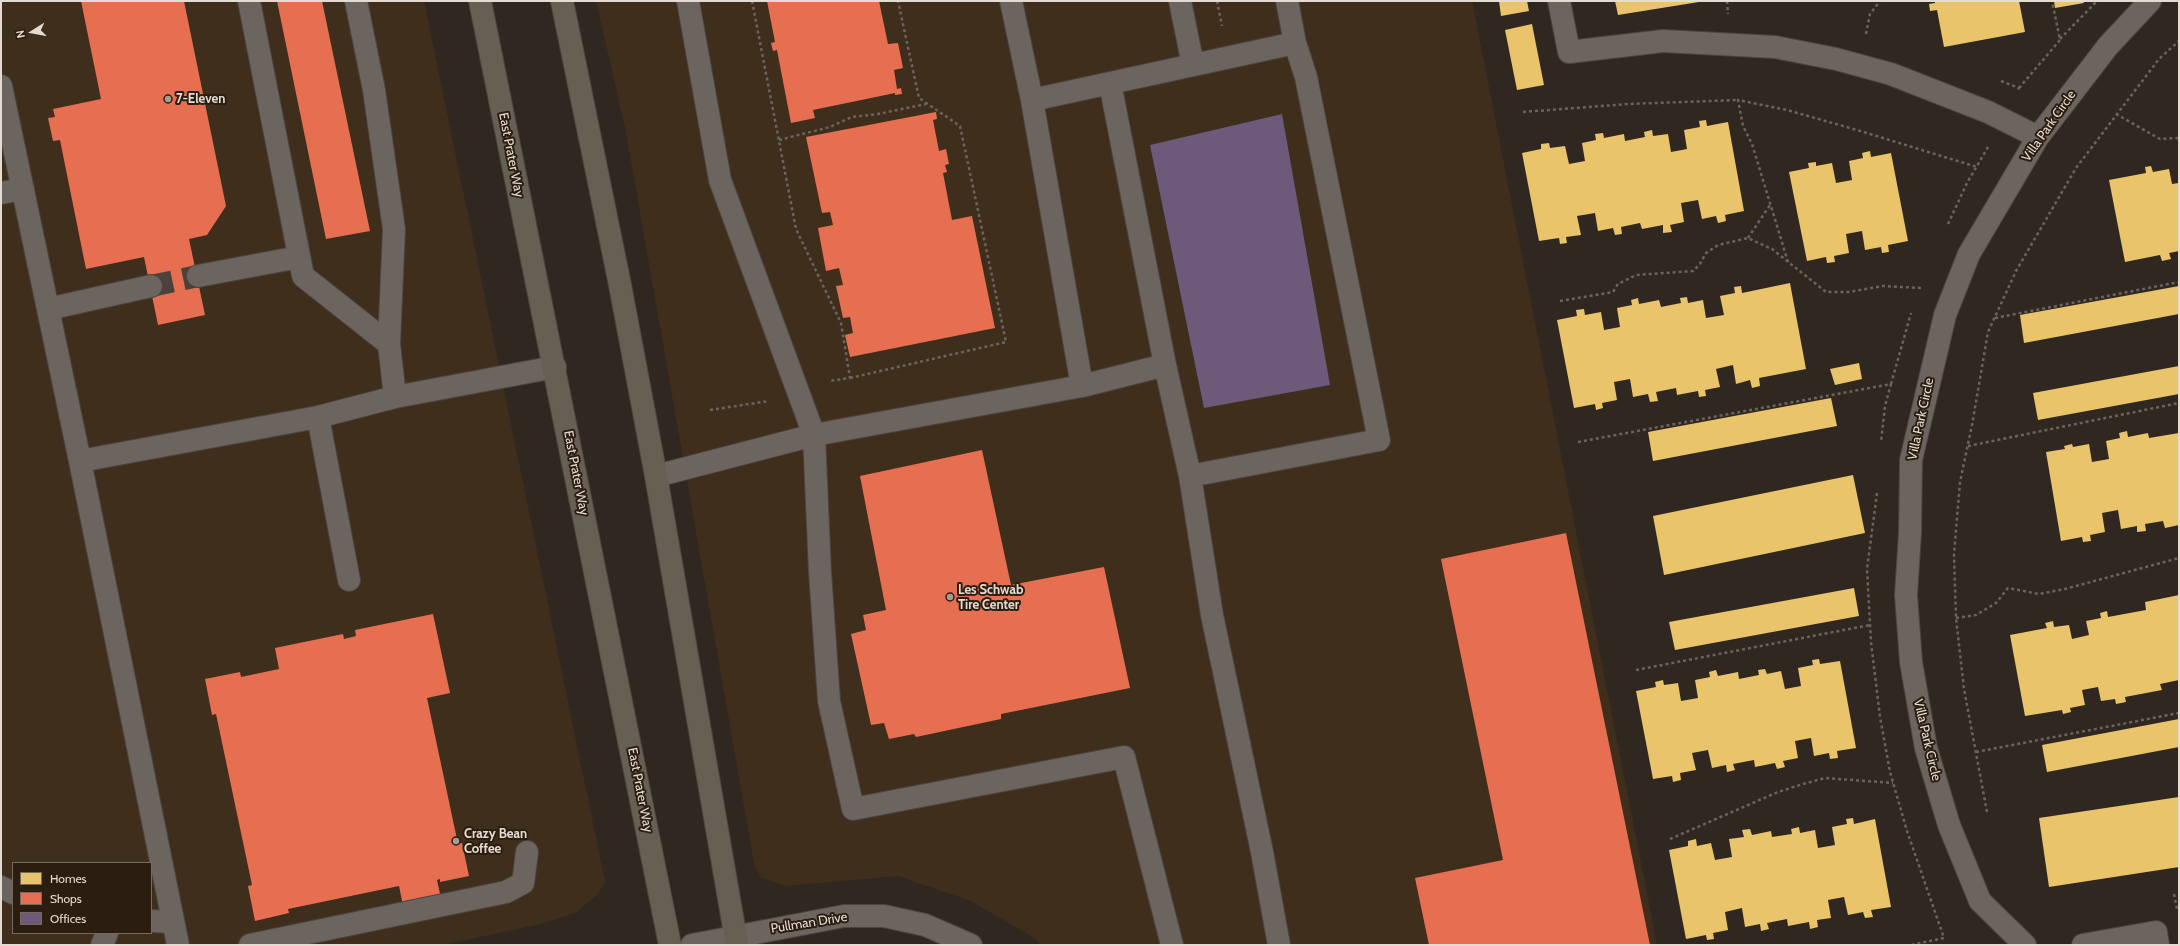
<!DOCTYPE html>
<html>
<head>
<meta charset="utf-8">
<style>
  body { margin:0 }
  #map { position:relative; width:2180px; height:946px; overflow:hidden; background:#302820; font-family:Cabin,sans-serif }
  canvas { display:block }
  .frame { position:absolute; inset:0; border:2px solid #e4dbd2; pointer-events:none }
  .legend { position:absolute; left:12px; top:862px; width:140px; height:72px; box-sizing:border-box; background:#2b1e10; border:1px solid #756a5e; margin:0; padding:5px 7px; list-style:none; font-size:12px; color:#e4dbd2 }
  .legend li { display:flex; align-items:center; gap:8px; height:20px }
  .legend b { width:20px; border:1px solid #756a5e }
  .north { position:absolute; left:12px; top:12px; width:40px; height:40px; -webkit-text-stroke:3px #2b1e10; paint-order:stroke; rotate:259deg; font-size:11px; font-weight:700; line-height:16px; text-align:center; color:#e4dbd2 }
  .north::after { content:''; display:block; margin:auto; width:14px; height:18px; background:#e4dbd2; clip-path:polygon(50% 0,100% 100%,50% 72%,0 100%) }
</style>
</head>
<body>
<div id="map">
<canvas width="2180" height="946"></canvas>
<div class="frame"></div>
<ul class="legend">
<li><b style="height:11px;background:#e9c46a"></b>Homes</li>
<li><b style="height:11px;background:#e76f51"></b>Shops</li>
<li><b style="height:11px;background:#6d597a"></b>Offices</li>
</ul>
<div class="north">N</div>
</div>
<script>
const ctx = document.querySelector('canvas').getContext('2d');
ctx.lineJoin = 'round';
function fillPath(path, color) {
  ctx.fillStyle = color;
  ctx.fill(path, 'evenodd');
}
function shape(rows) {
  const path = new Path2D();
  for (const r of rows) {
    path.moveTo(r[0], r[1]);
    for (let i = 2; i < r.length; i += 2) path.lineTo(r[i], r[i + 1]);
  }
  return path;
}
function trace(path, color, width, dash) {
  ctx.strokeStyle = color;
  ctx.lineWidth = width;
  ctx.lineCap = dash ? 'butt' : 'round';
  ctx.setLineDash(dash || []);
  ctx.stroke(path);
}
function drawText(font, color, halo, rows, align = 'center') {
  ctx.font = font + ' Cabin,sans-serif';
  ctx.lineWidth = 4;
  ctx.setLineDash([]);
  ctx.textBaseline = 'middle';
  ctx.strokeStyle = halo;
  ctx.fillStyle = color;
  for (const [text, x, y, turn = 0] of rows) {
    ctx.save();
    ctx.translate(x, y);
    ctx.rotate((+turn || 0) * Math.PI / 180);
    ctx.textAlign = isNaN(turn) ? turn : align;
    if (halo) ctx.strokeText(text, 0, 0);
    ctx.fillText(text, 0, 0);
    ctx.restore();
  }
}
fillPath(shape([
  [1,1,424,1,605,882,598,894,575,913,541,924,443,945,1,945],
  [13,863,151,863,151,933,13,933],
  [596,1,1472,1,1657,945,1041,945,1036,939,971,901,898,876,785,886,760,877,754,863,625,127]
]), '#402e1d');
fillPath(shape([
  [1499,1,1527,1,1529,11,1501,16],
  [1615,1,1699,1,1699,2,1618,15],
  [1935,1,2019,1,2025,32,1944,47,1937,10,1930,11,1929,4,1935,3],
  [2054,1,2083,1,2084,3,2055,8],
  [1532,24,1544,85,1517,90,1505,30],
  [1706,120,1707,126,1728,122,1744,211,1725,215,1726,221,1718,223,1716,216,1702,219,1698,200,1681,203,1684,222,1670,225,1672,232,1663,233,1663,225,1642,229,1640,223,1621,227,1622,234,1615,235,1613,228,1598,231,1595,213,1577,216,1581,235,1566,237,1567,243,1560,244,1559,238,1539,241,1522,153,1541,149,1541,144,1549,143,1550,148,1565,146,1569,164,1585,161,1582,143,1596,140,1595,134,1603,133,1604,138,1624,134,1625,141,1645,137,1644,132,1652,130,1653,136,1668,134,1671,152,1687,149,1684,130,1700,127,1699,121],
  [1870,151,1871,157,1891,153,1908,241,1888,245,1889,252,1882,253,1881,247,1865,250,1862,231,1846,234,1849,253,1834,256,1835,262,1827,263,1826,257,1807,261,1789,172,1809,168,1808,163,1816,162,1816,166,1832,163,1836,183,1852,180,1849,161,1863,158,1862,153],
  [2151,166,2153,172,2169,169,2172,184,2179,183,2179,251,2169,253,2171,259,2162,261,2160,255,2125,262,2109,180,2146,173,2145,167],
  [1790,283,1806,369,1759,378,1760,386,1752,388,1750,380,1736,384,1733,365,1716,369,1720,387,1705,390,1706,396,1699,397,1698,391,1677,395,1676,388,1656,392,1658,401,1650,402,1648,394,1633,397,1630,379,1614,382,1617,400,1602,403,1603,408,1596,410,1595,404,1574,408,1557,320,1577,316,1576,310,1584,309,1585,315,1601,312,1604,330,1620,327,1617,308,1632,305,1631,300,1638,298,1639,304,1659,300,1661,307,1681,303,1680,298,1687,297,1688,303,1703,300,1706,318,1724,315,1720,296,1735,293,1734,287,1741,286,1742,293],
  [2179,286,2179,314,2024,343,2020,315],
  [1859,363,1862,379,1835,385,1830,369],
  [2179,366,2179,394,2038,420,2033,393],
  [1831,398,1837,426,1653,461,1648,432],
  [2127,431,2128,437,2148,433,2149,438,2179,433,2179,525,2165,528,2163,521,2145,524,2146,531,2137,532,2137,526,2121,529,2118,510,2102,513,2105,532,2090,535,2091,541,2083,542,2082,537,2061,541,2046,452,2065,449,2064,446,2072,444,2073,447,2089,444,2092,462,2109,459,2106,441,2120,438,2119,433],
  [1853,475,1865,533,1664,575,1653,516],
  [1854,588,1859,616,1675,650,1669,622],
  [2179,595,2179,680,2160,684,2162,690,2125,697,2126,702,2116,704,2115,699,2101,701,2098,687,2082,690,2085,705,2070,708,2071,712,2063,714,2062,710,2025,716,2010,635,2047,628,2045,623,2053,621,2054,627,2069,625,2072,639,2089,635,2086,621,2101,618,2100,613,2107,611,2108,617,2146,610,2145,602],
  [1819,659,1820,664,1840,661,1856,748,1837,751,1838,758,1830,759,1829,753,1814,756,1811,738,1795,741,1798,758,1783,761,1785,767,1777,769,1775,763,1755,767,1754,760,1733,764,1735,770,1727,772,1726,765,1712,768,1708,750,1692,753,1696,770,1680,773,1681,780,1673,782,1672,776,1653,779,1636,691,1656,687,1655,682,1663,680,1664,685,1678,683,1681,701,1698,698,1695,680,1710,677,1709,672,1716,670,1718,676,1738,672,1739,679,1759,675,1758,670,1765,669,1767,674,1781,671,1785,689,1801,686,1798,668,1813,665,1812,660],
  [2179,719,2179,747,2047,772,2042,745],
  [2179,797,2179,867,2049,887,2039,818],
  [1853,818,1854,824,1875,819,1891,907,1871,910,1873,917,1865,918,1863,912,1848,915,1844,897,1828,900,1831,918,1817,920,1818,927,1810,929,1809,922,1788,926,1787,919,1767,923,1769,929,1761,931,1760,924,1745,927,1742,908,1725,912,1728,930,1713,933,1714,939,1707,940,1706,935,1686,939,1669,850,1688,846,1688,841,1696,839,1697,846,1711,843,1715,860,1732,857,1729,839,1744,837,1742,830,1750,829,1752,835,1771,831,1772,837,1792,834,1791,829,1799,827,1800,833,1815,830,1818,848,1835,845,1832,827,1847,824,1846,819]
]), '#e9c46a');
fillPath(shape([
  [81,1,184,1,226,206,207,235,189,239,205,315,158,325,144,257,86,269,60,140,53,141,48,118,55,117,53,109,101,99],
  [277,1,322,1,370,231,326,239],
  [767,1,879,1,888,44,898,43,903,68,894,70,897,89,901,88,902,94,895,95,895,93,813,110,815,118,791,123,777,50,773,51,771,43,775,42],
  [936,112,937,119,933,120,939,151,946,149,949,164,945,165,947,172,943,173,952,220,972,216,995,328,850,357,845,335,853,333,850,317,843,318,836,286,843,285,839,268,826,271,818,228,833,225,830,212,822,213,806,137],
  [982,450,1011,585,1104,567,1130,688,1001,714,1001,719,916,737,914,734,889,739,884,723,871,725,851,634,866,630,863,615,886,610,860,476],
  [1566,533,1650,945,1429,945,1415,878,1503,860,1441,559],
  [433,614,450,693,427,698,458,844,462,843,469,876,440,882,440,879,437,880,444,912,406,920,399,886,288,909,289,913,255,921,248,886,252,885,216,714,212,715,205,679,240,672,241,677,279,669,275,648,343,634,344,639,356,636,355,630]
]), '#e76f51');
fillPath(shape([
  [1282,114,1330,385,1204,408,1150,145]
]), '#6d597a');
trace(shape([
  [151,286,198,276]
]), '#4b433b', 22, [22, 11]);
const minor = shape([
  [249,1,303,276,389,344],
  [356,1,374,90,394,229,389,344,395,397],
  [688,1,720,180,814,435,820,572,829,701,853,809,1124,757,1172,945],
  [1011,1,1032,100],
  [1180,1,1193,65],
  [1559,1,1569,52,1663,41,1775,47,1836,59,1891,74,1988,112,2038,137],
  [1110,83,1165,365,1190,476,1212,615,1262,852,1279,945],
  [1,86,80,461,318,417,395,397,555,367],
  [1,193,23,189],
  [198,276,299,257],
  [48,309,151,286],
  [1082,386,1165,365],
  [318,417,349,580],
  [80,461,178,945],
  [656,476,814,435,1082,386,1032,100,1295,43,1287,1],
  [1190,476,1379,440,1306,77,1295,43],
  [1,887,13,893],
  [151,921,173,922],
  [102,945,107,933],
  [250,945,506,892,523,883,527,852],
  [692,945,844,916,884,916,925,925,971,945],
  [2025,945,1980,901,1949,825,1926,748,1911,662,1906,595,1910,533,1911,460,1945,315,1969,254,2038,137,2108,46,2150,1],
  [2083,945,2156,932,2158,945]
]);
const major = shape([
  [480,1,670,945],
  [562,1,620,285,656,476,737,945]
]);
trace(minor, '#4c453f', 24);
trace(major, '#4c453f', 24);
trace(shape([
  [752,1,796,229,841,323,850,378,829,381],
  [1217,1,1222,26],
  [1727,1,1728,14],
  [1866,34,1870,14,1880,1],
  [2060,39,2097,1],
  [2001,81,2019,88,2017,91],
  [2019,88,2060,40,2052,1],
  [1523,112,1628,104,1738,100],
  [2116,114,2160,139,2179,138],
  [779,140,830,127,852,117,878,114,926,104],
  [1948,224,1967,183,1988,147],
  [1748,238,1770,205],
  [1788,262,1752,144,1743,126,1738,100,1787,110,1857,130,1977,167],
  [1560,301,1613,292,1618,284,1636,275,1693,271,1700,264,1706,253,1718,245,1748,238,1772,249,1826,292,1849,292,1883,286,1921,288],
  [1995,318,2179,282],
  [850,378,1006,342,960,126,919,98,898,1],
  [1891,384,1911,313],
  [710,410,769,401],
  [1578,442,1891,384,1885,406,1881,442],
  [1968,446,2179,403],
  [1877,493,1867,569,1871,642,1880,717,1890,772,1907,831,1944,938,1911,945],
  [1956,618,1976,615,1996,603,2008,588,2039,594,2065,589,2179,558],
  [1636,670,1870,625],
  [1976,752,2179,713],
  [1987,812,1964,689,1956,618,1954,554,1960,482,1972,425,1988,332,2016,271,2076,168,2159,59,2179,41],
  [1670,839,1778,792,1803,784,1825,778,1893,783],
  [2174,894,2177,909]
]), '#6a645f', 2.5, [3, 3]);
trace(minor, '#6b645f', 22);
trace(major, '#665f54', 22);
for (const [x, y, r, color] of [
  [168,99,4,"#a59c94"],
  [950,597,4,"#a59c94"],
  [456,841,4,"#a59c94"]
]) {
  const dot = new Path2D();
  dot.arc(x, y, r, 0, 2 * Math.PI);
  ctx.fillStyle = color;
  ctx.fill(dot);
  trace(dot, '#2b1e10', 1.5);
}
drawText('bold 13px', '#e4dbd2', '#2b1e10', [
  ["7-Eleven",176,99],
  ["Les Schwab",958,590],
  ["Tire Center",958,605],
  ["Crazy Bean",464,834],
  ["Coffee",464,849]
], 'left');
drawText('13px', '#e4dbd2', '#2b1e10', [
  ["Villa Park Circle",2049,126,-55],
  ["East Prater Way",511,155,79],
  ["Villa Park Circle",1921,419,-78],
  ["East Prater Way",576,473,79],
  ["Villa Park Circle",1927,740,77],
  ["East Prater Way",640,790,79],
  ["Pullman Drive",809,923,-9]
]);
</script>
</body>
</html>
